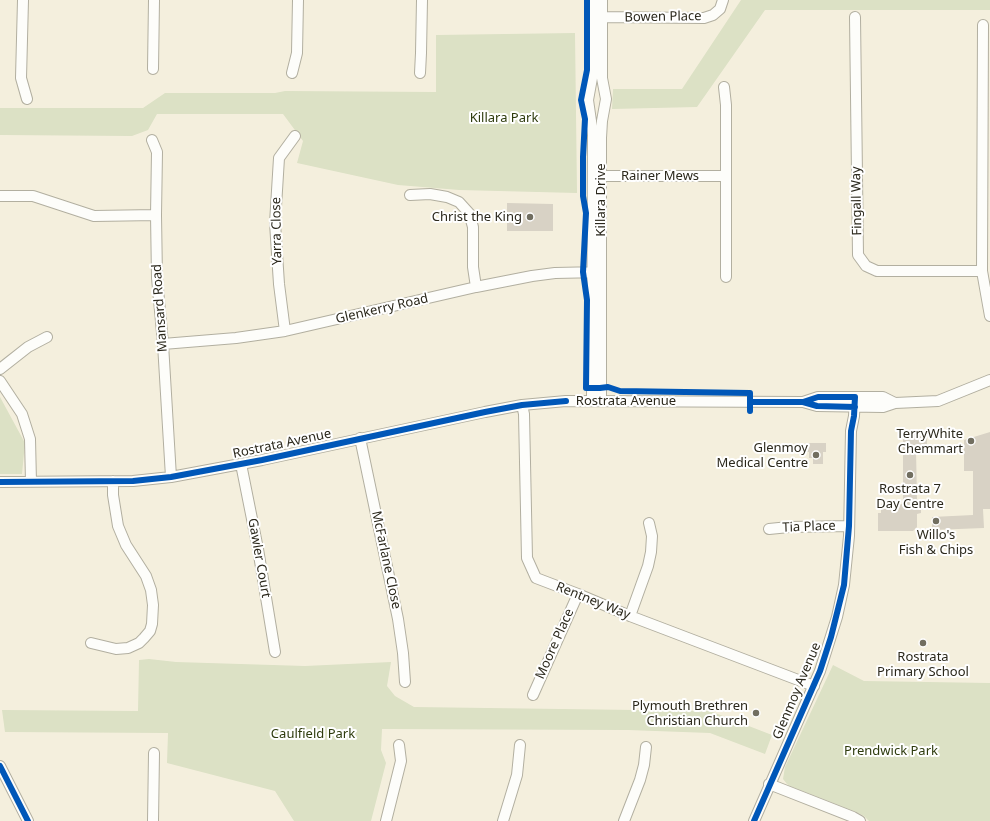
<!DOCTYPE html>
<html>
<head>
<meta charset="utf-8">
<style>
  body { margin:0 }
  canvas { display:block; background:#f4efdd }
</style>
</head>
<body>
<canvas width="990" height="821"></canvas>
<script>
const ctx = document.querySelector('canvas').getContext('2d');
ctx.lineJoin = 'round';
function fillPath(path, color) {
  ctx.fillStyle = color;
  ctx.fill(path, 'evenodd');
}
function shape(rows) {
  const path = new Path2D();
  for (const r of rows) {
    path.moveTo(r[0], r[1]);
    for (let i = 2; i < r.length; i += 2) path.lineTo(r[i], r[i + 1]);
  }
  return path;
}
function trace(path, color, width, dash) {
  ctx.strokeStyle = color;
  ctx.lineWidth = width;
  ctx.lineCap = dash ? 'butt' : 'round';
  ctx.setLineDash(dash || []);
  ctx.stroke(path);
}
function drawText(font, color, halo, rows, align = 'center') {
  ctx.font = font + ' "Noto Sans",sans-serif';
  ctx.lineWidth = 4;
  ctx.setLineDash([]);
  ctx.textBaseline = 'middle';
  ctx.strokeStyle = halo;
  ctx.fillStyle = color;
  for (const [text, x, y, turn = 0] of rows) {
    ctx.save();
    ctx.translate(x, y);
    ctx.rotate((+turn || 0) * Math.PI / 180);
    ctx.textAlign = isNaN(turn) ? turn : align;
    if (halo) ctx.strokeText(text, 0, 0);
    ctx.fillText(text, 0, 0);
    ctx.restore();
  }
}
fillPath(shape([
  [741,0,990,0,990,10,765,10,697,107,612,109,613,89,682,89],
  [575,33,577,193,459,190,398,185,297,163,303,141,283,114,157,114,148,130,132,136,0,135,0,108,143,108,165,93,275,93,285,91,436,92,436,35],
  [0,397,25,443,22,474,0,474],
  [149,659,176,662,305,666,391,662,387,686,395,696,414,707,710,711,772,735,765,754,710,733,628,730,382,729,381,750,386,763,371,821,294,821,275,791,167,763,168,733,5,732,2,710,138,711,139,660],
  [833,665,864,681,990,683,990,821,869,821,864,816,856,812,790,786,787,784,783,779,785,767]
]), '#dce1c5');
fillPath(shape([
  [507,203,553,204,553,231,507,231],
  [990,432,990,509,983,509,984,528,932,530,932,517,973,515,973,471,964,471,964,440],
  [903,433,916,433,916,436,927,436,927,448,916,448,917,501,921,501,921,513,917,514,917,527,913,531,878,531,878,513,881,513,881,504,903,504],
  [805,443,826,443,826,452,823,452,823,464,813,464,813,458,809,458,809,452,805,452]
]), '#d8d2c5');
const minor = shape([
  [23,0,21,78,27,99],
  [595,17,704,18,713,15,720,9,723,0],
  [855,17,858,255,866,266,877,271,982,271],
  [983,25,982,271,990,316],
  [153,69,154,0],
  [292,73,297,53,298,0],
  [420,73,421,53,422,0],
  [724,87,726,105,726,277],
  [152,140,157,152,156,215,157,278,163,344,171,477],
  [595,176,726,176],
  [410,195,430,194,447,197,459,202,469,213,473,227,473,267,476,287],
  [0,196,33,196,94,216,156,215],
  [285,331,279,284,275,223,279,158,295,136],
  [163,344,236,338,285,331,476,287,532,276,555,273,601,272],
  [0,369,28,347,47,337],
  [0,381,22,414,30,439,31,482],
  [592,401,593,135,588,100,592,78,593,0],
  [601,401,601,138,602,121,606,99,602,78,602,0],
  [803,402,818,397,883,397,895,403],
  [522,405,524,414,527,558,536,578,578,594,630,616,814,686],
  [360,438,398,619,403,653,405,682],
  [241,464,258,549,275,652],
  [0,482,133,481,171,477,262,460,485,412,522,405,566,401,803,402,817,406,883,407,895,403,938,401,990,380],
  [769,529,789,527,849,526],
  [630,616,648,566,651,552,652,536,649,523],
  [91,643,116,649,128,648,139,643,144,638,150,631,152,624,153,605,151,590,146,576,126,545,118,526,113,495,113,481],
  [533,695,578,594],
  [0,766,28,821],
  [769,784,853,817,860,821],
  [153,821,154,753],
  [386,821,401,761,399,745],
  [503,821,517,775,520,745],
  [624,821,640,780,644,765,646,747],
  [754,821,820,671,837,617,844,585,849,536,851,431,854,416,855,397]
]);
trace(minor, '#b2afa0', 12);
trace(minor, '#fdfdfa', 10);
trace(shape([
  [587,0,587,70,581,100,585,119,583,157,583,196,586,213,583,272,587,300,586,388,600,388,608,387,620,391,750,393,750,411],
  [750,402,803,402,817,406,855,407],
  [0,482,133,481,171,477,262,460,485,412,522,405,566,401],
  [0,766,28,821],
  [754,821,820,671,831,637,844,585,849,526,851,431,854,416,855,397,818,397,803,402]
]), '#0057b8', 6);
for (const [x, y, r, color] of [
  [530,217,4,"#716e60"],
  [971,441,4,"#716e60"],
  [816,455,4,"#716e60"],
  [910,475,4,"#716e60"],
  [936,521,4,"#716e60"],
  [923,643,4,"#716e60"],
  [756,713,4,"#716e60"]
]) {
  const dot = new Path2D();
  dot.arc(x, y, r, 0, 2 * Math.PI);
  ctx.fillStyle = color;
  ctx.fill(dot);
  trace(dot, '#fff', 1.5);
}
drawText('13px', '#2b281c', '#fff', [
  ["Bowen Place",663,17,-1],
  ["Rainer Mews",660,176],
  ["Killara Drive",601,200,-90],
  ["Fingall Way",857,201,-91],
  ["Yarra Close",277,231,-91],
  ["Mansard Road",160,308,-94],
  ["Glenkerry Road",382,309,-13],
  ["Rostrata Avenue",626,401],
  ["Rostrata Avenue",282,444,-12],
  ["Tia Place",809,527,-2],
  ["Gawler Court",259,558,80],
  ["McFarlane Close",386,560,78],
  ["Rentney Way",593,601,22],
  ["Moore Place",555,644,-66],
  ["Glenmoy Avenue",797,691,-67]
]);
drawText('13px', '#2e3b0d', '#fff', [
  ["Killara Park",504,118],
  ["Caulfield Park",313,734],
  ["Prendwick Park",891,751]
]);
drawText('13px', '#2b281c', '#fff', [
  ["Christ the King",522,217],
  ["TerryWhite",963,434],
  ["Chemmart",963,449],
  ["Glenmoy",808,448],
  ["Medical Centre",808,463],
  ["Rostrata 7",910,489,"center"],
  ["Day Centre",910,504,"center"],
  ["Willo's",936,535,"center"],
  ["Fish & Chips",936,550,"center"],
  ["Rostrata",923,657,"center"],
  ["Primary School",923,672,"center"],
  ["Plymouth Brethren",748,706],
  ["Christian Church",748,721]
], 'right');
</script>
</body>
</html>
